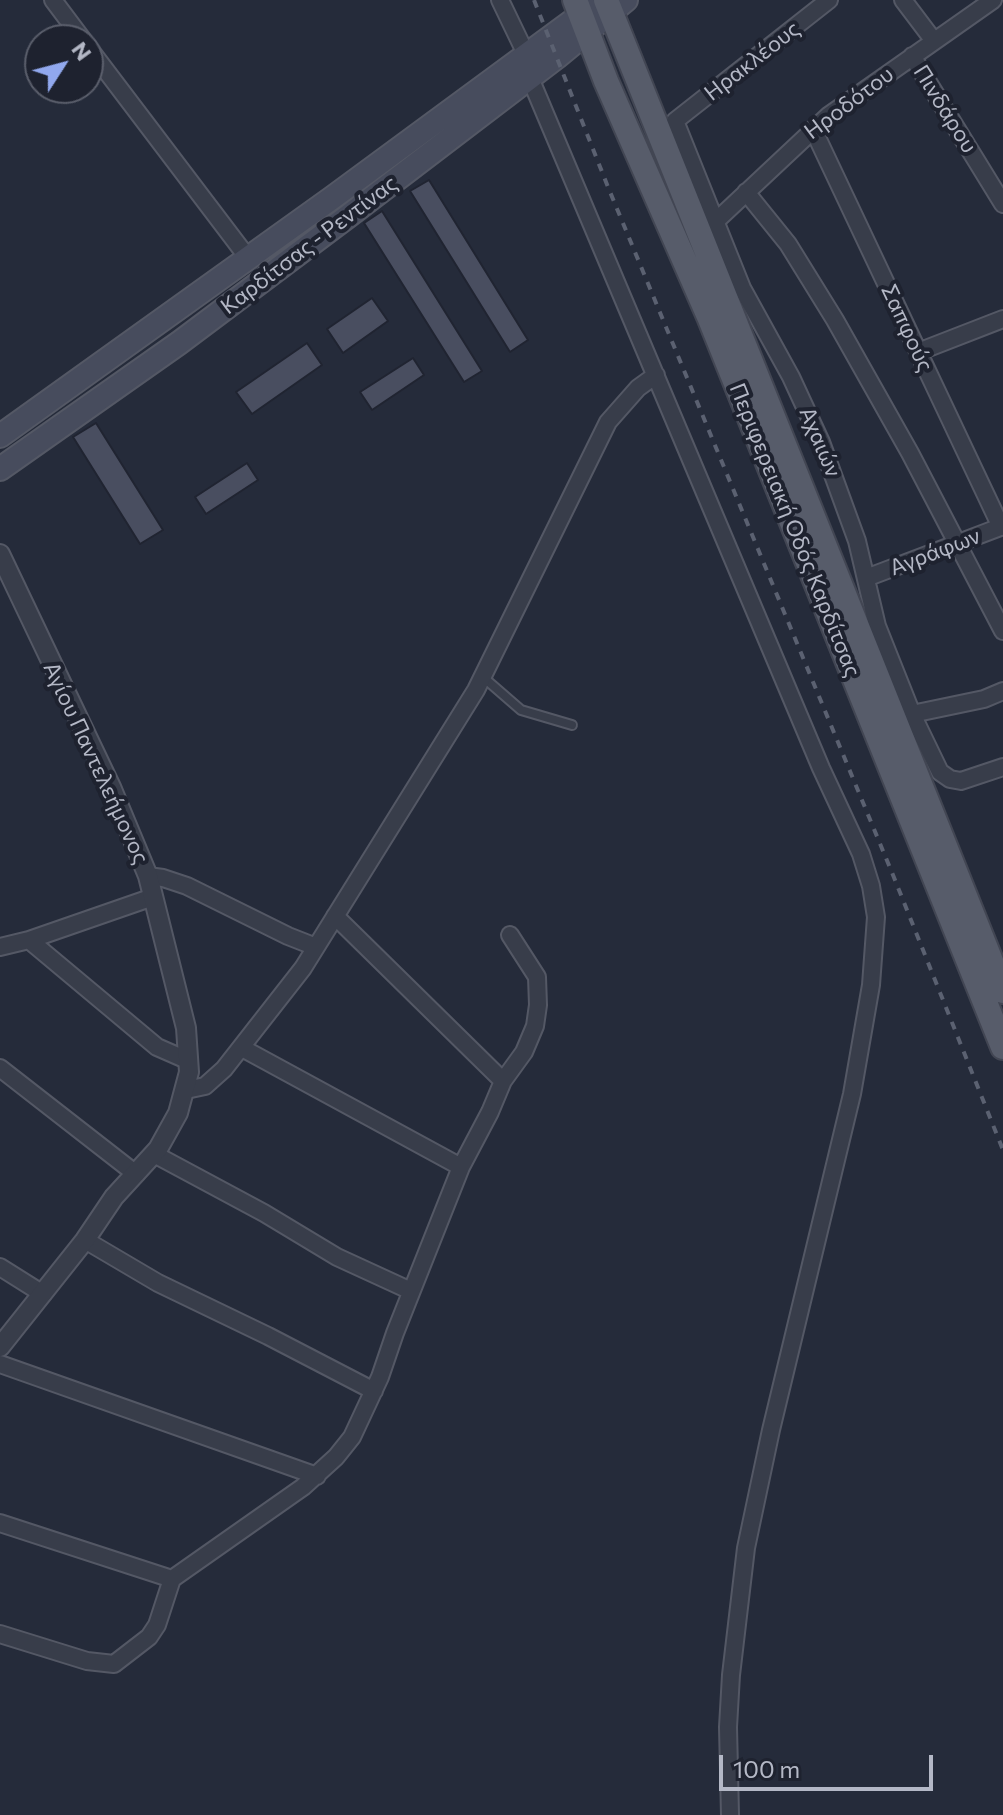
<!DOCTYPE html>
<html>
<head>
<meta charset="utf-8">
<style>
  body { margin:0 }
  #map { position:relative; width:1003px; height:1815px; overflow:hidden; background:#252b3a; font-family:Commissioner,sans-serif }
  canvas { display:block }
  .north { position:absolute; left:24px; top:24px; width:80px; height:80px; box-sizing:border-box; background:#1e222f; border:2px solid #5a5e6b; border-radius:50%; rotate:54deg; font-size:22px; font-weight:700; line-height:32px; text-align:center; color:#b4b8c6 }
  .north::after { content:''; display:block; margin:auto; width:28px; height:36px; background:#91a8ee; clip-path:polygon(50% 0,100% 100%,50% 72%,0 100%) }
  .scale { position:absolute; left:719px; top:1755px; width:214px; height:36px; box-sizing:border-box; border:4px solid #b4b8c6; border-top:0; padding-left:10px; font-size:24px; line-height:28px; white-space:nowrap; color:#b4b8c6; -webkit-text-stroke:6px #1e222f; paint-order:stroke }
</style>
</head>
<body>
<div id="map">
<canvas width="1003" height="1815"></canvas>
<div class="north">N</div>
<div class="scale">100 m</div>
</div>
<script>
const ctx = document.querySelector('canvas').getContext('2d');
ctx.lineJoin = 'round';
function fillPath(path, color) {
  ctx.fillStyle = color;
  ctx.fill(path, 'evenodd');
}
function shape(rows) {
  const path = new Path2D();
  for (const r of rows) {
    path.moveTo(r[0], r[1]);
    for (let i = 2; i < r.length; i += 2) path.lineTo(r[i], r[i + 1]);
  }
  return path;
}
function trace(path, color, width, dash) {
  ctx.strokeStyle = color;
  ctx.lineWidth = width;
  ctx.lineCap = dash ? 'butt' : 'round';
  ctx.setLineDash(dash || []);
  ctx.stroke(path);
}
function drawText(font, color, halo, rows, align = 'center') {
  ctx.font = font + ' Commissioner,sans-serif';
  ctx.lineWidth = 8;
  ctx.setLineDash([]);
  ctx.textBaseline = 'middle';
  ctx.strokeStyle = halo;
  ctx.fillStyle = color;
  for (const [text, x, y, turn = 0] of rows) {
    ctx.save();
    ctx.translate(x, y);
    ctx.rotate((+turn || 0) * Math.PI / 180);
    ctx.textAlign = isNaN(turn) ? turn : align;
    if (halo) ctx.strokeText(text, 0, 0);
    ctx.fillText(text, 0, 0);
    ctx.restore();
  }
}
const building = shape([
  [429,180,528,340,510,352,410,191,429,180],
  [382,211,482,371,464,382,364,223,382,211],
  [372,298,388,321,343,353,327,329,372,298],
  [307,343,322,365,252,414,236,392,307,343],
  [413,358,424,375,372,410,360,392,413,358],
  [96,423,163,530,140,544,73,437,96,423],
  [247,463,258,480,206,514,195,497,247,463]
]);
fillPath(building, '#494e60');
trace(building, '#202431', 2);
const service = shape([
  [483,677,521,710,572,725]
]);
const minor = shape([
  [53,0,83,40],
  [500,0,526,54],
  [829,0,675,121,742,288,791,377,821,442,857,541,877,626,912,714,940,772,950,779,961,781,1003,767],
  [903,0,934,41],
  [88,47,248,258],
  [912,56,1003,204],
  [530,78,821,768,861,854,871,886,876,917,871,985,852,1094,771,1430,746,1548,731,1675,728,1727,730,1815],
  [813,129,1001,527],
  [746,192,788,244,835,320,910,453,1003,631],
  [716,221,828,116,993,0],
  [918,352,1003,319],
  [866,578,1003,526],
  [912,714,984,699,1003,691],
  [148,876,163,878,187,886,288,936,316,947],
  [335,916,503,1081],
  [29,940,157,1047,189,1061],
  [0,947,29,940,153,897],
  [242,1048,461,1167],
  [0,1068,136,1174],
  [186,1090,205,1086,224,1069,303,968,476,690,608,422,638,388,656,375],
  [154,1154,264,1213,337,1257,411,1291],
  [85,1240,158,1283,268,1336,374,1391],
  [0,1267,43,1294],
  [0,1364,317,1476],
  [0,1523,172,1579],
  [0,1634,87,1661,114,1664,149,1637,157,1625,172,1579,303,1487,336,1457,352,1437,380,1377,395,1333,461,1167,490,1112,503,1081,524,1052,535,1026,538,1005,537,977,510,935]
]);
const tertiary = shape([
  [0,554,111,787,148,876,186,1028,189,1072,178,1113,158,1149,114,1197,85,1240,0,1347]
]);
const secondary = shape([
  [0,436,332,198,601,0],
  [0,469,179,343,347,217,557,57,626,0]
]);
const primary = shape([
  [575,0,606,81,710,319,1003,1047],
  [606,0,1003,991]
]);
trace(service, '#545865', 12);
trace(minor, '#545865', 20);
trace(tertiary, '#545865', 22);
trace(secondary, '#545865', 26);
trace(primary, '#424653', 28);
trace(service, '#383d4a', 8);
trace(minor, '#383d4a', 16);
trace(tertiary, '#383d4a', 18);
trace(secondary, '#474c5d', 22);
trace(primary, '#575c6a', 24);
trace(shape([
  [534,0,608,187,893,875,1003,1150]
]), '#5b6171', 4, [8, 8]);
drawText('22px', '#b4b8c6', '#1e222f', [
  ["Ηρακλέους",752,61,-38],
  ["Ηροδότου",849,103,-37],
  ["Πινδάρου",945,109,58],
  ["Καρδίτσας - Ρεντίνας",309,245,-37],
  ["Σαπφούς",907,328,65],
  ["Αχαιών",820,442,67],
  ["Περιφερειακή Οδός Καρδίτσας",795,530,68],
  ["Αγράφων",935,552,-21],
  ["Αγίου Παντελεήμονος",96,763,65]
]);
</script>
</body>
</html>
